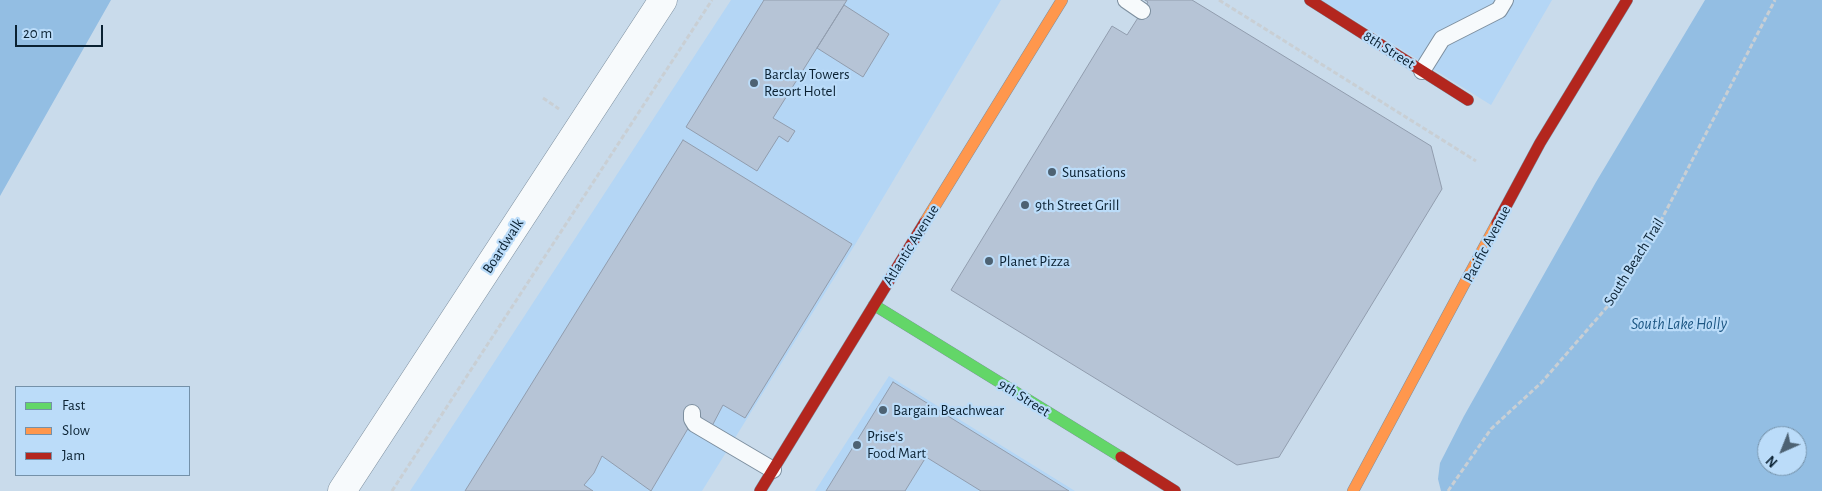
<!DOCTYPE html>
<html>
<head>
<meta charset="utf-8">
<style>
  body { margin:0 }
  #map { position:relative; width:1822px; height:491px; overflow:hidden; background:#c9dbeb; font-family:"Alegreya Sans",sans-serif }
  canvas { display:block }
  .legend { position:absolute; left:15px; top:386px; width:175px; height:90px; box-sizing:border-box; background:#bbdcf9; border:1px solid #7491a9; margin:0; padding:6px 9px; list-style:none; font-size:15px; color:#0a2132 }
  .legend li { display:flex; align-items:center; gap:10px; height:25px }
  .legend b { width:25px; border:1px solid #7491a9 }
  .north { position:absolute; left:1757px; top:426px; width:50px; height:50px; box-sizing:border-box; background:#bbdcf9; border:1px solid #7491a9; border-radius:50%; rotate:224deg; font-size:14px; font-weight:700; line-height:20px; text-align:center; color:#0a2132 }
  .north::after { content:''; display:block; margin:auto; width:18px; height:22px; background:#4d6273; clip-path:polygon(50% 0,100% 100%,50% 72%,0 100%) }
  .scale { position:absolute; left:15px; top:25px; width:88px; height:22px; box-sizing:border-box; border:2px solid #0a2132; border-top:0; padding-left:6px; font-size:15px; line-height:18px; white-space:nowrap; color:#0a2132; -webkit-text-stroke:4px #bbdcf9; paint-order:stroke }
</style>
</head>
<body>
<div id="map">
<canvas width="1822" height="491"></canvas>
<ul class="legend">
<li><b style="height:6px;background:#63d668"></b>Fast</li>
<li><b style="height:6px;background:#ff974d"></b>Slow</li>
<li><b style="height:6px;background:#b3261e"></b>Jam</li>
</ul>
<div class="north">N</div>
<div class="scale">20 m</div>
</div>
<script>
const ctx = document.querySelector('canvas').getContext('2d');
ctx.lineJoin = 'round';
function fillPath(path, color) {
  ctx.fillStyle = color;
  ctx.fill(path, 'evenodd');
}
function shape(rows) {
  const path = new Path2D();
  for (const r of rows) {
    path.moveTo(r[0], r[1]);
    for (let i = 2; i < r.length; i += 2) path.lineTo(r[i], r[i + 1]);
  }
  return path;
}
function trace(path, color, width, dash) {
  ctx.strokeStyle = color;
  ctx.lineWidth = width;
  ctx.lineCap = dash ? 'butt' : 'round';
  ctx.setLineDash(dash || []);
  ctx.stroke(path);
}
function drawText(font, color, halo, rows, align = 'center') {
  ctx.font = font + ' "Alegreya Sans",sans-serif';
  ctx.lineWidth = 4.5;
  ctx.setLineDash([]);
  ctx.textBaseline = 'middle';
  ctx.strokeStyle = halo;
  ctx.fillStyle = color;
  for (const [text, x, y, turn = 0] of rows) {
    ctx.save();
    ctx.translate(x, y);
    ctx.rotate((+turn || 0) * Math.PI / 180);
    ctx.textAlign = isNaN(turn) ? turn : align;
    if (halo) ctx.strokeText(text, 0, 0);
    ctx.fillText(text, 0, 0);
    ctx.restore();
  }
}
fillPath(shape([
  [731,0,1001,0,856,243,702,491,410,491],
  [1322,0,1552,0,1491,105],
  [889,376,1075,491,815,491]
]), '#b4d6f5');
fillPath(shape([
  [0,0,111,0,0,196],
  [1705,0,1822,0,1822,491,1441,491,1438,479,1440,463,1464,416,1596,182],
  [1767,436,1797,436,1797,466,1767,466]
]), '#93bee3');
const building = shape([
  [764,0,847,0,773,118,795,131,788,142,779,136,757,171,686,127,764,0],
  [1145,0,1192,0,1431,146,1442,189,1279,457,1237,465,951,290,1112,26,1127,35,1148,2,1145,0],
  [844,5,889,34,863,77,817,48,844,5],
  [683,140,852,244,745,418,723,405,712,426,696,415,651,491,602,456,594,473,584,485,593,491,465,491,683,140],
  [893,382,1069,491,981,491,926,457,905,491,826,491,893,382]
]);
fillPath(building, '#b6c4d6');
trace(building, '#919dae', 1);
const lane = shape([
  [1126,0,1142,11],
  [1422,71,1442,39,1499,10,1505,0],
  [692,413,692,419,695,424,773,470]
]);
const street = shape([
  [342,491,663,0]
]);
const fast = shape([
  [874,305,1121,457]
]);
const slow = shape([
  [925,222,1062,0],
  [1353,491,1497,223]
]);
const jam = shape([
  [1310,0,1468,100],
  [1497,223,1540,143,1627,0],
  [1121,457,1175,491],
  [760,491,925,222]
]);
trace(lane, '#7d8f9f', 18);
trace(street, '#7d8f9f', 29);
trace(fast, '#7d8f9f', 12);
trace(slow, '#7d8f9f', 12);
trace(jam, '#7d8f9f', 12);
trace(shape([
  [1219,0,1476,161],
  [543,98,559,109],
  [392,491,712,0],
  [1448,491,1491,429,1542,382,1614,299,1653,236,1775,0]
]), '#c9cfd4', 3, [5, 2.5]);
trace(lane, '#f7fafc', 16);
trace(street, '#f7fafc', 28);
trace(fast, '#63d668', 11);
trace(slow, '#ff974d', 11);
trace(jam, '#b3261e', 11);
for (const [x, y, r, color] of [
  [754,83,5,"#4d6273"],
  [1052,172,5,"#4d6273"],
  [1025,205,5,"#4d6273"],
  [989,261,5,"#4d6273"],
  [883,410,5,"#4d6273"],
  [857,445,5,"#4d6273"]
]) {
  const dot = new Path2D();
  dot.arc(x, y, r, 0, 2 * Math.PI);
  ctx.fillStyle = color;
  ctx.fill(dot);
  trace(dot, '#bbdcf9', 2);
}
drawText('15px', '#0a2132', '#bbdcf9', [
  ["8th Street",1389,50,32],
  ["Pacific Avenue",1487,244,-62],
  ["Atlantic Avenue",911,245,-58],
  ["Boardwalk",503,246,-57],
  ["South Beach Trail",1634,262,-58],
  ["9th Street",1024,398,32]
]);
drawText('15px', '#0a2132', '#bbdcf9', [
  ["Barclay Towers",764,74],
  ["Resort Hotel",764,91],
  ["Sunsations",1062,172],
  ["9th Street Grill",1035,205],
  ["Planet Pizza",999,261],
  ["Bargain Beachwear",893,410],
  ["Prise's",867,436],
  ["Food Mart",867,453]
], 'left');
drawText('italic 16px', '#1c5683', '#bbdcf9', [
  ["South Lake Holly",1679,324]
]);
</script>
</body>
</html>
